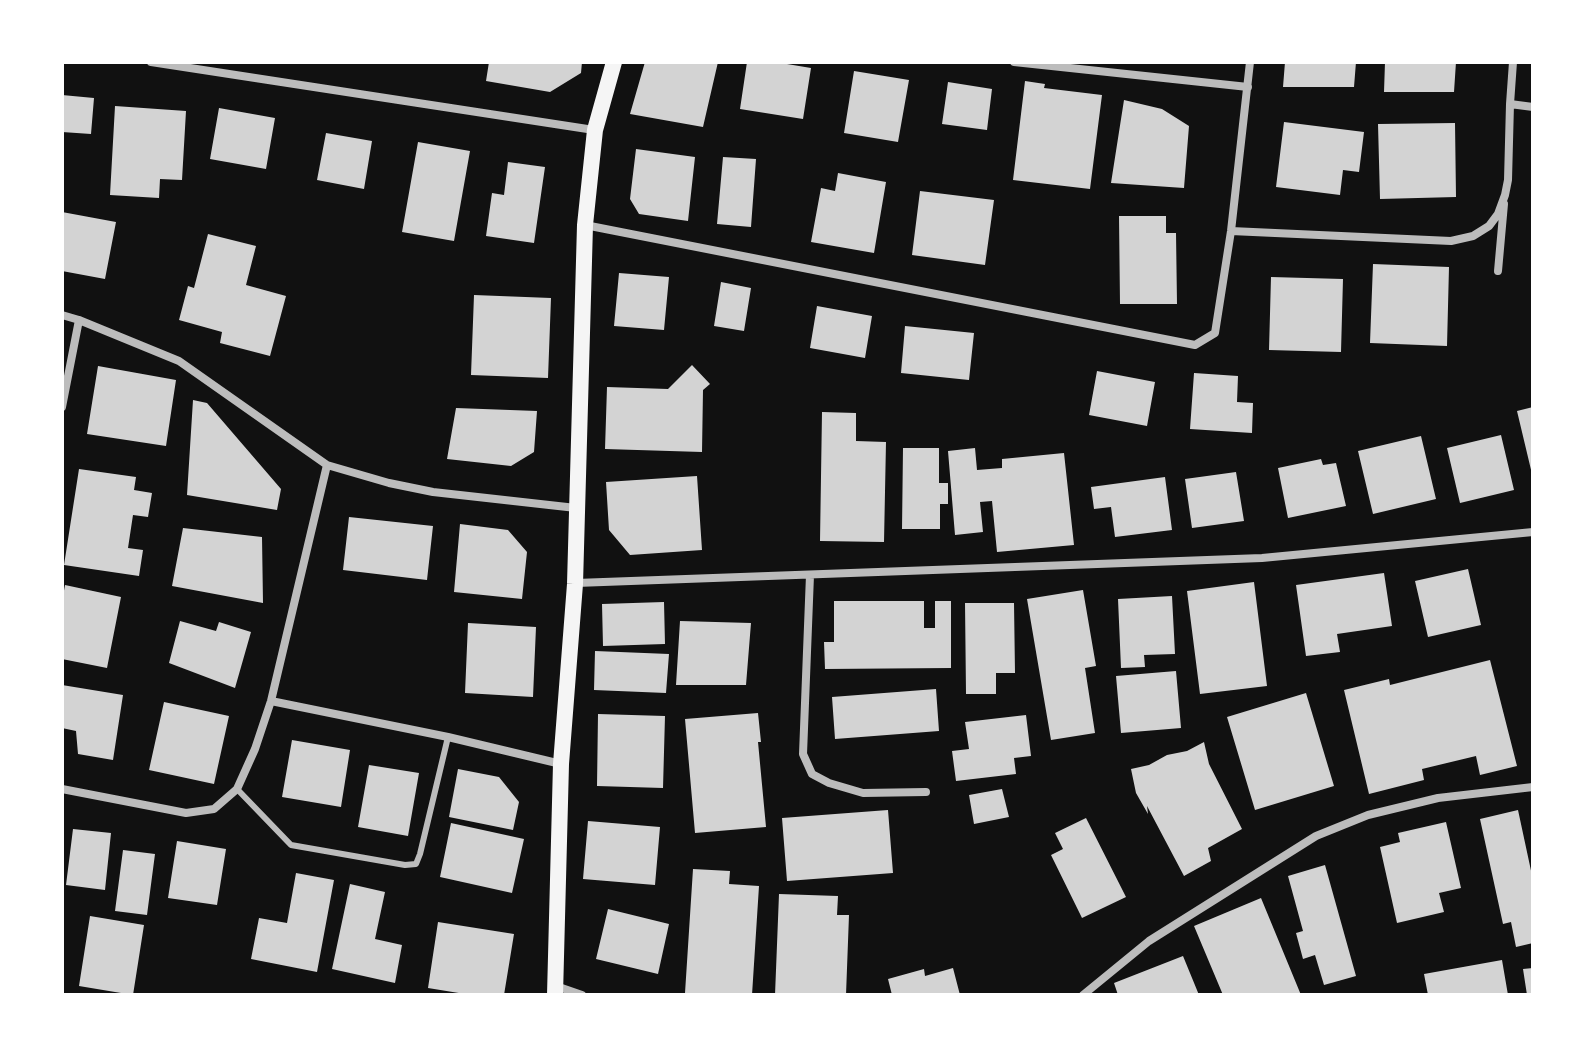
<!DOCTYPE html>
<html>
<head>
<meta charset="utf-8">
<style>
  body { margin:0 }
  #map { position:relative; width:1595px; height:1057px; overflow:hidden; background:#111; font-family:Montserrat,sans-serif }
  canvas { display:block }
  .frame { position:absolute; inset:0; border:64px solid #fff; pointer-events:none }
</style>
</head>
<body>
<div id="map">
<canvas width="1595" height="1057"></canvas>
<div class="frame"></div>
</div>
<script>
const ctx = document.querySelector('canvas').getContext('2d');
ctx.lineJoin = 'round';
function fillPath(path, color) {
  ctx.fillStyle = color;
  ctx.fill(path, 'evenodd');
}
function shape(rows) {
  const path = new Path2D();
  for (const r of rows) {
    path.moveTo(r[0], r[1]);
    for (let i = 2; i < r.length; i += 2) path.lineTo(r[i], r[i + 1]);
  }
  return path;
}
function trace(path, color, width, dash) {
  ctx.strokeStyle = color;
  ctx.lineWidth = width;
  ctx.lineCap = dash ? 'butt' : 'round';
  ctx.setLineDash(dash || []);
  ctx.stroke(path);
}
fillPath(shape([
  [489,62,582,62,581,73,550,92,486,81],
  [645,62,718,62,703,127,630,114],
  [747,62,775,62,811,68,803,119,740,109],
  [1285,62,1356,62,1354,87,1283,87],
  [1385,62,1456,62,1454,92,1384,92],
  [854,71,909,80,898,142,844,133],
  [1025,81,1045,84,1044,88,1102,95,1090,189,1013,180],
  [948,82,992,89,987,130,942,124],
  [62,95,94,98,91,134,62,132],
  [1124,100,1162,109,1189,126,1184,188,1111,183],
  [115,106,186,111,182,180,160,179,159,198,110,195],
  [219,108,275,118,266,169,210,159],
  [1284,122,1364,132,1359,172,1343,170,1340,195,1276,187],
  [1455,123,1456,197,1380,199,1378,124],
  [326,133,372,141,364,189,317,180],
  [418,142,470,151,454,241,402,232],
  [636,149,695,157,688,221,639,214,630,199],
  [723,157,756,159,751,227,717,224],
  [508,162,545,167,534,243,486,236,492,193,504,195],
  [838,173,886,182,874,253,811,242,821,188,835,191],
  [920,191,994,200,985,265,912,255],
  [62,212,116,222,105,279,62,271],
  [1119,216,1166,216,1166,233,1176,233,1177,304,1120,304],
  [208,234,256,246,246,285,286,296,270,356,220,343,222,332,179,320,188,286,194,288],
  [1373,264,1449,267,1447,346,1370,343],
  [619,273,669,277,664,330,614,326],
  [1271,277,1343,279,1341,352,1269,350],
  [721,282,751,288,744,331,714,326],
  [474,295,551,298,548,378,471,375],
  [817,306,872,316,865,358,810,348],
  [905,326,974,333,969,380,901,373],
  [692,365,710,384,703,390,702,452,605,449,607,387,668,389],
  [98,366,176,380,166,446,87,434],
  [1097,371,1155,382,1147,426,1089,415],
  [1194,373,1238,376,1237,402,1253,403,1252,433,1190,429],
  [193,400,207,403,281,489,277,510,187,495],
  [1533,407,1533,473,1532,474,1517,411],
  [456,408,537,411,534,452,511,466,447,459],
  [822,412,856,413,856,441,886,442,884,542,820,541],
  [1501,435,1514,490,1460,503,1447,448],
  [1421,436,1436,499,1373,514,1358,451],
  [903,448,939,448,939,483,948,483,948,504,940,504,940,529,902,529],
  [975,448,977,470,1002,468,1002,459,1064,453,1074,545,997,552,992,501,980,502,983,532,955,535,948,451],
  [1321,459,1323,465,1336,463,1346,506,1288,518,1278,468],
  [79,469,136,477,134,490,152,493,148,517,133,515,128,548,143,550,139,576,64,565],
  [1236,472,1244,521,1192,528,1185,479],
  [697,476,702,550,630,555,609,530,606,482],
  [1165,477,1172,530,1115,537,1111,507,1094,509,1091,487],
  [349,517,433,526,427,580,343,570],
  [460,524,508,530,527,552,522,599,454,592],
  [183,528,262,537,263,603,172,586],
  [1468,569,1481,625,1428,637,1415,581],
  [1384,573,1392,626,1337,634,1340,652,1306,656,1296,585],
  [1254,582,1267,686,1200,694,1187,591],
  [65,585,121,597,107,668,62,659,62,602],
  [1083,590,1096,666,1085,668,1095,733,1051,740,1027,599],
  [1172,596,1175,654,1144,655,1145,667,1121,668,1118,599],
  [834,601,924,601,924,628,935,628,935,601,951,601,951,668,825,669,824,642,834,642],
  [664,602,665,644,603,646,602,604],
  [965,603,1014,603,1015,673,996,673,996,694,966,694],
  [180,621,216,631,219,622,251,632,235,688,169,663],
  [680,621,751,623,746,685,676,685],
  [468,623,536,627,533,697,465,693],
  [595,651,669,654,666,693,594,690],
  [1490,660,1517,766,1480,775,1476,756,1422,769,1424,780,1369,794,1344,690,1389,679,1390,685],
  [1176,671,1181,728,1121,733,1116,676],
  [62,685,123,695,113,760,78,754,76,731,62,728],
  [936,689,939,731,835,739,832,697],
  [1306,693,1334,786,1255,810,1227,717],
  [164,702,229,716,214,784,149,770],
  [758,713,761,742,758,742,766,827,695,833,685,719],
  [598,714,665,716,663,788,597,786],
  [1026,715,1031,756,1014,758,1016,774,956,781,952,751,969,749,965,722],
  [292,740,350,750,341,807,282,797],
  [1204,742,1209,764,1242,829,1208,848,1211,861,1184,876,1147,806,1148,814,1136,793,1131,769,1149,765,1167,755,1187,751],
  [369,765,419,773,408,836,358,827],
  [458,769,499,777,519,802,513,830,449,817],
  [1002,789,1009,817,974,824,969,795],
  [888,810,893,873,787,881,782,818],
  [1518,810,1533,880,1533,943,1516,947,1511,922,1503,924,1480,819],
  [1086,818,1126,897,1082,918,1051,855,1063,849,1055,833],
  [588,821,660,827,655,885,583,879],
  [1446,822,1461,888,1439,893,1444,912,1397,923,1380,847,1400,842,1398,833],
  [451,823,524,839,512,893,440,877],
  [73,829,111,833,105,890,66,885],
  [177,841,226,849,217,905,168,898],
  [123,850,155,854,147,915,115,911],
  [1325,865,1356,976,1324,985,1315,955,1303,959,1296,933,1303,931,1288,876],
  [693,869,730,871,729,884,759,886,752,995,685,993],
  [296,873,334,880,317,972,251,959,259,918,287,923],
  [350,884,385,892,375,939,402,945,395,983,332,969],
  [779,894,838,896,837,915,849,915,846,995,775,995],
  [1261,898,1301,995,1223,995,1194,926],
  [608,909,669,924,658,974,596,959],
  [90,916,144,925,133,995,79,986],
  [438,922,514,934,504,995,471,995,428,988],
  [1183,956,1199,995,1118,995,1114,983],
  [1502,960,1508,995,1428,995,1424,974],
  [953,968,960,995,892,995,888,979,924,969,925,976],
  [1533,968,1533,995,1527,995,1523,969]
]), '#d3d3d3');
trace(shape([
  [237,789,291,845,405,865,416,864,420,854,448,737]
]), '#bcbcbc', 6);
trace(shape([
  [151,62,594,130],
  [1014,62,1248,87],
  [1510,104,1533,107],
  [585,225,1195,345,1215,333,1231,231,1250,62],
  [1231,231,1451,241,1473,236,1489,226,1498,214,1505,195,1508,180,1510,104,1513,62],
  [1498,271,1504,204],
  [62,315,79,320,179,361,327,465,389,483,433,492,576,508],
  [62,407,79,320],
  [810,575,803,754,812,774,829,783,863,793,926,792],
  [576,583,1262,558,1533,532],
  [271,701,448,737,561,764],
  [62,789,186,813,214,809,237,789,255,749,271,701,327,465],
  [556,986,582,995],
  [1083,995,1149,941,1316,836,1368,815,1438,798,1533,787]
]), '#bcbcbc', 8);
trace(shape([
  [555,995,561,764,575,584,585,225,595,130,614,62]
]), '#f5f5f5', 16);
</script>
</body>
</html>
